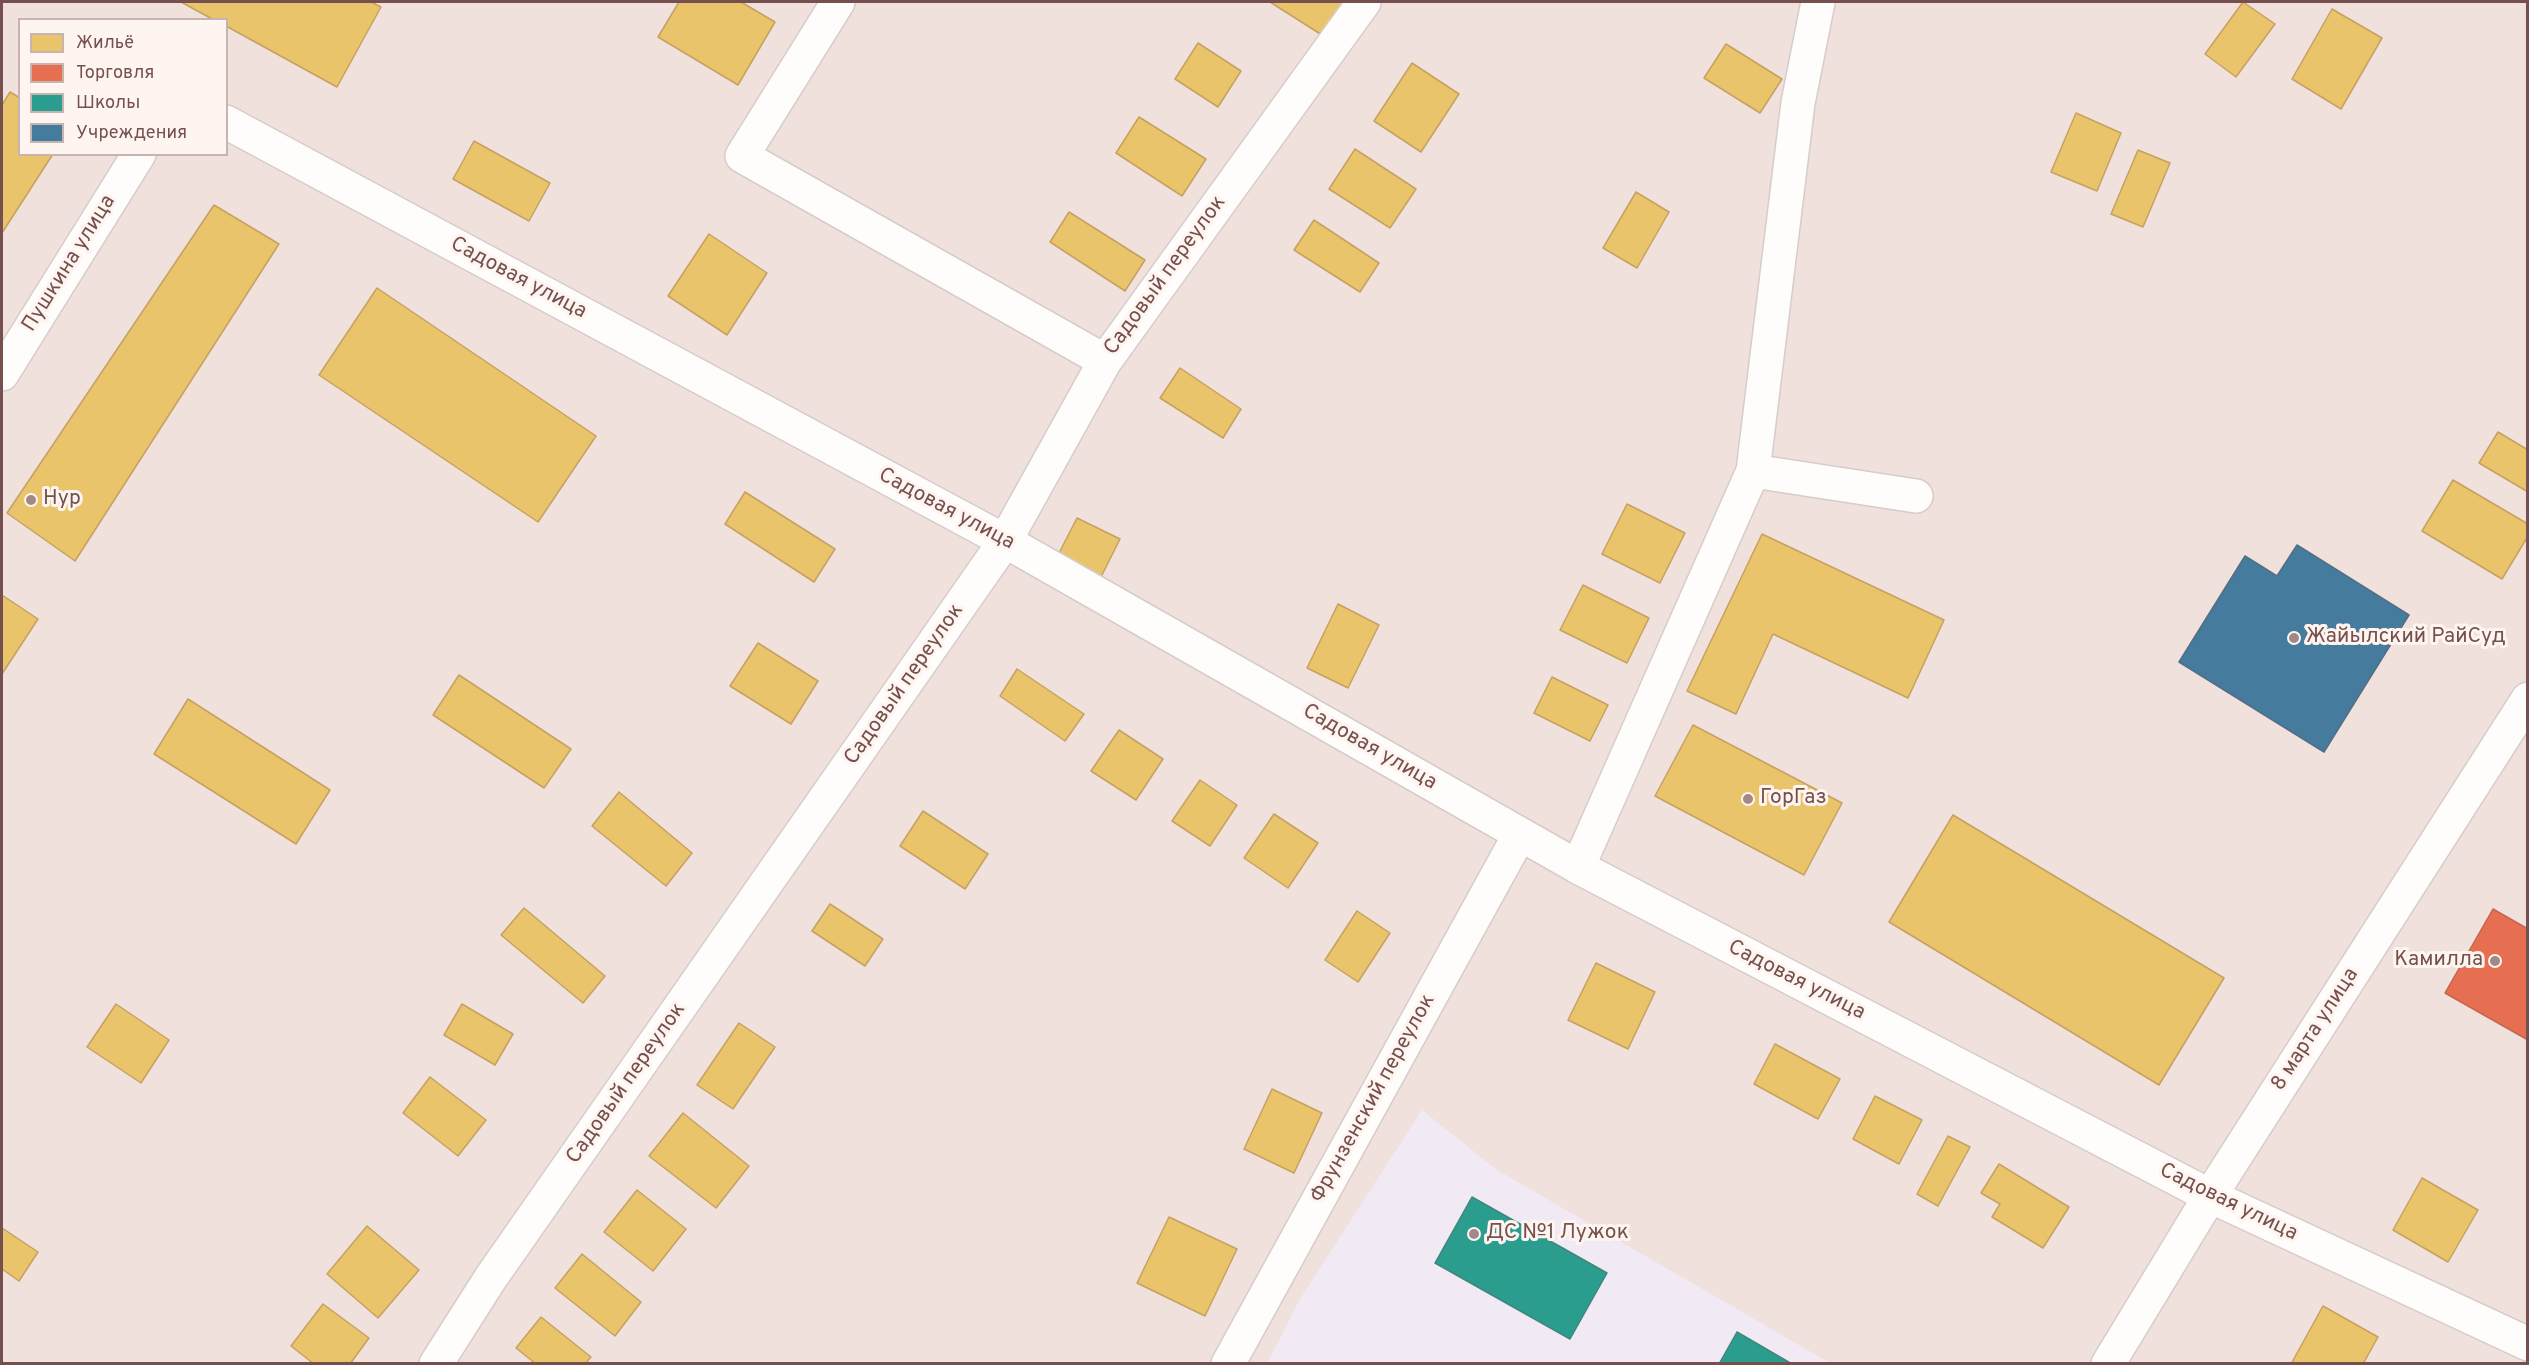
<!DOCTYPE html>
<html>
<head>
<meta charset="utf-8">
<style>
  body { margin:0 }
  #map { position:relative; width:2529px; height:1365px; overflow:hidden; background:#f7f0ee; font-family:Overpass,sans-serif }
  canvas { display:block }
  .frame { position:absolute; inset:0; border:3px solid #75504e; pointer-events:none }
  .legend { position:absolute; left:18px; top:18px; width:210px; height:138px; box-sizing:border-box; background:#fef5f0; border:2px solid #c7b3af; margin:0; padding:8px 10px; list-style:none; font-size:18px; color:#75504e }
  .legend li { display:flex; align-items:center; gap:12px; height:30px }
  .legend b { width:30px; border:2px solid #c7b3af }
</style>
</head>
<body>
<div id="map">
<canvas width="2529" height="1365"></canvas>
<div class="frame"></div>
<ul class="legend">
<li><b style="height:16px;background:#e9c46a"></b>Жильё</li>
<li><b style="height:16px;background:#e76f51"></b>Торговля</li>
<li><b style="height:16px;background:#2a9d8f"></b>Школы</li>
<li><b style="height:16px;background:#457b9d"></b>Учреждения</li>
</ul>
</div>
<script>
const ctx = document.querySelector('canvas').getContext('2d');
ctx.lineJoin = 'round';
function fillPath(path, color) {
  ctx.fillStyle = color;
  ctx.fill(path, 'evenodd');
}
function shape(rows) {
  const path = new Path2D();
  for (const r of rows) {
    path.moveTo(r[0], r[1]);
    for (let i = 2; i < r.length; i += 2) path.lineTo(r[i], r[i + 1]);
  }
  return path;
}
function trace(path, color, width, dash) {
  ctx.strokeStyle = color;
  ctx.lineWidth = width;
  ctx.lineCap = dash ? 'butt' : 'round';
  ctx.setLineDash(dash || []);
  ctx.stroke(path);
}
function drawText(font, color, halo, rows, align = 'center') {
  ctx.font = font + ' Overpass,sans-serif';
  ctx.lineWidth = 6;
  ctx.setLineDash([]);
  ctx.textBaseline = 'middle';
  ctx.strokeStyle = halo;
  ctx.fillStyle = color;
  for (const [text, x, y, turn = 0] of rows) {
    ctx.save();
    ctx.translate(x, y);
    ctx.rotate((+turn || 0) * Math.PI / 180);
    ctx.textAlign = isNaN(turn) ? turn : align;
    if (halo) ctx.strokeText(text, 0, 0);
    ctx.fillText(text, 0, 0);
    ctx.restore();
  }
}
fillPath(shape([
  [2,2,2527,2,2527,1363,2,1363],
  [20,20,226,20,226,154,20,154]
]), '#f0e1dc');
fillPath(shape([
  [1422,1110,1497,1170,1830,1363,1267,1364,1300,1299]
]), '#f1eaf4');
const homes = shape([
  [181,2,371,2,381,7,337,87,226,26,226,20,214,20,181,2],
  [679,2,741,2,775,22,738,85,658,37,679,2],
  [1270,2,1348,2,1325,37,1270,2],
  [2243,2,2275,24,2236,77,2205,54,2243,2],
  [2332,9,2382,38,2341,109,2292,79,2332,9],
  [1198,43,1241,71,1218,107,1175,79,1198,43],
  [1726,44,1782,79,1760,113,1704,78,1726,44],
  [1412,63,1459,94,1421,152,1374,121,1412,63],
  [10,92,20,98,20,154,53,154,2,233,2,105,10,92],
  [2076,113,2121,133,2097,191,2051,172,2076,113],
  [1139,117,1206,159,1182,196,1116,153,1139,117],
  [474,141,550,183,529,221,453,179,474,141],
  [1355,149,1416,189,1390,228,1329,189,1355,149],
  [2138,150,2170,163,2143,227,2111,214,2138,150],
  [1636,192,1669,212,1637,268,1603,248,1636,192],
  [214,205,279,244,75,561,7,513,214,205],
  [1069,212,1145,260,1125,291,1050,242,1069,212],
  [1314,220,1379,263,1360,292,1294,250,1314,220],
  [709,234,767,273,727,335,668,296,709,234],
  [377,288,596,436,538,522,319,375,377,288],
  [1180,368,1241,409,1223,438,1160,398,1180,368],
  [2498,432,2528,450,2528,492,2479,463,2498,432],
  [2453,480,2528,524,2528,536,2502,579,2422,531,2453,480],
  [745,492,835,549,814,582,725,524,745,492],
  [1627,504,1685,533,1660,583,1602,554,1627,504],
  [1077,518,1120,539,1101,577,1058,555,1077,518],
  [1762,534,1944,620,1908,698,1773,634,1736,714,1687,691,1762,534],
  [1583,585,1649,618,1627,663,1560,630,1583,585],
  [2,595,38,619,2,674,2,595],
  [1338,604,1379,625,1348,688,1307,668,1338,604],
  [758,643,818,681,791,724,730,686,758,643],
  [1017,669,1084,714,1065,741,1000,696,1017,669],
  [459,675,571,749,544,788,433,715,459,675],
  [1552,677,1608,705,1590,741,1534,713,1552,677],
  [188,699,330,790,296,844,154,754,188,699],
  [1693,725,1842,803,1804,875,1655,796,1693,725],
  [1119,730,1163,759,1136,800,1091,771,1119,730],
  [1200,780,1237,805,1210,846,1172,821,1200,780],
  [619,792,692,853,666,886,592,826,619,792],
  [923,811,988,854,965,889,900,846,923,811],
  [1274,814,1318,843,1288,888,1244,858,1274,814],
  [1953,815,2224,978,2159,1085,1889,922,1953,815],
  [830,904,883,939,865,966,812,931,830,904],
  [524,908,605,976,583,1003,501,935,524,908],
  [1357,911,1390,933,1358,982,1325,960,1357,911],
  [1596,963,1655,992,1628,1049,1568,1020,1596,963],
  [116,1004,169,1040,141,1083,87,1047,116,1004],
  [462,1004,513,1034,495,1065,444,1035,462,1004],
  [739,1023,775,1047,733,1109,697,1085,739,1023],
  [1775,1044,1840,1079,1818,1119,1754,1084,1775,1044],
  [430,1077,486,1120,458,1156,403,1113,430,1077],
  [1272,1089,1322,1113,1294,1173,1244,1149,1272,1089],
  [1875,1096,1922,1120,1899,1164,1853,1139,1875,1096],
  [683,1113,749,1166,716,1208,649,1156,683,1113],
  [1948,1136,1970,1147,1938,1206,1917,1194,1948,1136],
  [1999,1164,2069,1207,2043,1248,1992,1217,2000,1204,1981,1193,1999,1164],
  [2422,1178,2478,1210,2448,1262,2393,1230,2422,1178],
  [637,1190,686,1229,653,1271,604,1232,637,1190],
  [1169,1217,1237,1249,1205,1316,1137,1283,1169,1217],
  [367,1226,419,1270,378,1318,327,1274,367,1226],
  [2,1228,38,1252,19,1281,2,1269,2,1228],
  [582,1254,641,1302,615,1336,555,1288,582,1254],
  [323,1304,369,1338,350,1364,314,1364,291,1346,323,1304],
  [2323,1306,2378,1337,2363,1364,2291,1364,2323,1306],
  [541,1317,591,1357,585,1364,536,1364,516,1348,541,1317]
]);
fillPath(homes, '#e9c46a');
trace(homes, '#c6a162', 1.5);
const shops = shape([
  [2493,909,2528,929,2528,1040,2445,993,2493,909]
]);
fillPath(shops, '#e76f51');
trace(shops, '#c56650', 1.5);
const schools = shape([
  [1472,1197,1607,1273,1570,1339,1435,1263,1472,1197],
  [1737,1332,1792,1364,1719,1364,1737,1332]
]);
fillPath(schools, '#2a9d8f');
trace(schools, '#40867c', 1.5);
const public = shape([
  [2297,545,2409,615,2324,752,2179,662,2245,556,2277,576,2297,545]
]);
fillPath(public, '#457b9d');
trace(public, '#536e85', 1.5);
const minor = shape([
  [838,2,742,156,1105,361],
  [226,122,1005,541,1578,867,2210,1196,2528,1344],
  [2,374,139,154],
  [1753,471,1916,496],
  [1578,867,1753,471,1798,103,1818,2],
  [436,1364,490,1279,1005,541,1105,361,1364,2],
  [1228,1364,1520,834],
  [2108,1364,2210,1196,2528,699]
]);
trace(minor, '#d6ccca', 36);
trace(minor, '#fefdfc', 33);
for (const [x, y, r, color] of [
  [31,500,6,"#a28886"],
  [2294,638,6,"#a28886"],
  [1748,799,6,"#a28886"],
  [2495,961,6,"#a28886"],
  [1474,1234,6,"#a28886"]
]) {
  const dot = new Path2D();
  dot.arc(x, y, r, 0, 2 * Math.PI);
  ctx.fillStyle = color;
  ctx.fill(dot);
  trace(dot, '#fef5f0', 2);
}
drawText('21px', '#75504e', '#fef5f0', [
  ["Пушкина улица",70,264,-58],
  ["Садовый переулок",1166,276,-54],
  ["Садовая улица",518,279,28],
  ["Садовая улица",946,510,28],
  ["Садовый переулок",905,685,-55],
  ["Садовая улица",1369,748,30],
  ["Садовая улица",1796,981,27],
  ["8 марта улица",2316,1030,-57],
  ["Садовый переулок",627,1084,-55],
  ["Фрунзенский переулок",1374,1099,-61],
  ["Садовая улица",2228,1203,26]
]);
drawText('21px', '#75504e', '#fef5f0', [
  ["Нур",43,500],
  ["Жайылский РайСуд",2306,638],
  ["ГорГаз",1760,799],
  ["Камилла",2483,961,"right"],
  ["ДС №1 Лужок",1486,1234]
], 'left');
</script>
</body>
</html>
